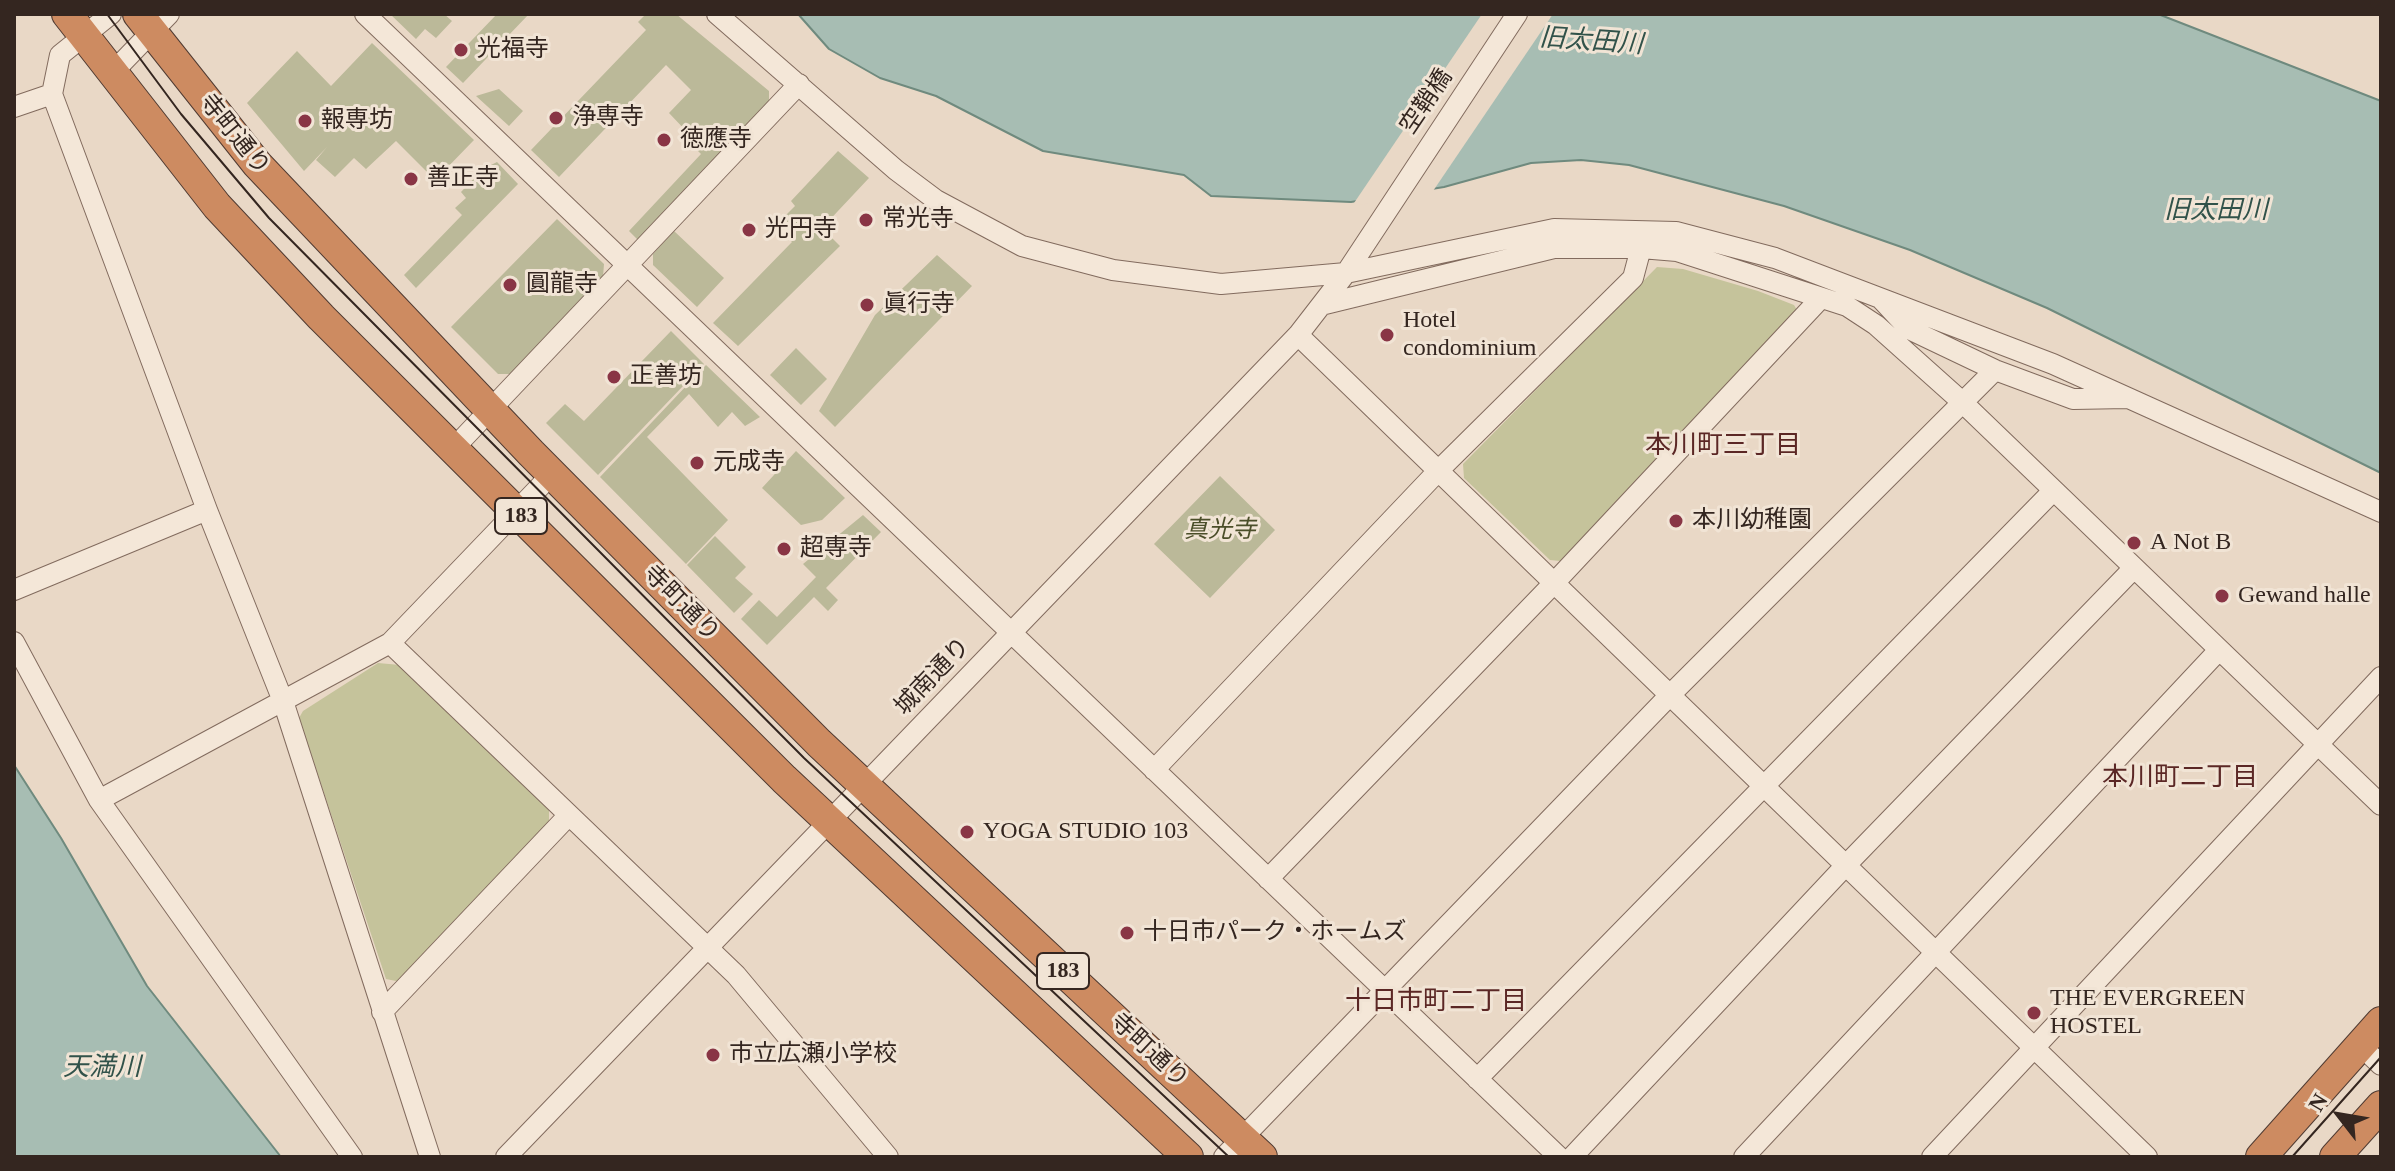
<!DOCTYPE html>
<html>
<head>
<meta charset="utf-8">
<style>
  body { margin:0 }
  #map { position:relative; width:2395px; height:1171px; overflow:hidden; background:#e9d8c6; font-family:"Times New Roman",serif }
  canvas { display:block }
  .frame { position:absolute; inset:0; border:16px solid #342620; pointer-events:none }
  .north { position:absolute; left:2299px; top:1075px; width:80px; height:80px; -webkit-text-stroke:6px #f1e4d5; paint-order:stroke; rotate:301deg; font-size:22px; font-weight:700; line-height:32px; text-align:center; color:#342620 }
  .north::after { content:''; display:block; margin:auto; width:28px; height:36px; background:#342620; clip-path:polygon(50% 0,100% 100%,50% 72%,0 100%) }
</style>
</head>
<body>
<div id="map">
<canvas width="2395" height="1171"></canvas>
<div class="frame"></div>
<div class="north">N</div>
</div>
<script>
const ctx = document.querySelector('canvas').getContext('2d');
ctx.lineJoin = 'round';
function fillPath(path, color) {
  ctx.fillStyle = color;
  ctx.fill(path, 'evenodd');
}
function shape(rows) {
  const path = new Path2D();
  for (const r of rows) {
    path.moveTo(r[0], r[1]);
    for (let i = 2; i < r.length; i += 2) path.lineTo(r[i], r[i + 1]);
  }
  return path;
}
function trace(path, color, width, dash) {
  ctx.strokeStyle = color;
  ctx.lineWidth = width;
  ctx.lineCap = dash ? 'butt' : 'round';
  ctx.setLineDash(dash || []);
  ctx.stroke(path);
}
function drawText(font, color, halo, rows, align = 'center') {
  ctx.font = font + ' "Times New Roman","Noto Sans JP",serif';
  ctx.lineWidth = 6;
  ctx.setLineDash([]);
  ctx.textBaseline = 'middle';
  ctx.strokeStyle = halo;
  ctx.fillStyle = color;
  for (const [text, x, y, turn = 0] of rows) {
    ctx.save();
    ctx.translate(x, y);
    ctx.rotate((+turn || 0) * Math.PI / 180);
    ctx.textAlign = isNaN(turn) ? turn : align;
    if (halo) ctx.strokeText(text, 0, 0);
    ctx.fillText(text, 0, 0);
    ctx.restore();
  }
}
fillPath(shape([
  [1657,267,1683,269,1758,291,1794,305,1798,312,1560,561,1550,560,1464,478,1463,464],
  [378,663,400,665,549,809,549,826,401,982,386,979,299,718,303,711]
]), '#c5c39b');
fillPath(shape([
  [390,14,444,14,452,21,436,38,425,29,416,39],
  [497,14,529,14,463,83,446,67],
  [646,14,676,14,769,91,769,103,638,240,629,231,701,154,683,136,687,132,669,113,691,90,666,65,559,177,531,150,646,30,638,22],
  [372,43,474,140,442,173,429,174,396,141,366,169,354,158,335,177,316,160,327,147,304,171,247,103,297,51,331,86],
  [499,89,523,111,509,126,476,96],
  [838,151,869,178,822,228,840,246,738,346,713,323,792,242,776,225,795,206,791,201],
  [497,162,518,184,416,288,404,275,462,215,455,208,466,198,461,192,483,169],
  [557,219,604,264,603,277,510,374,498,374,451,327],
  [674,231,724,278,697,307,653,265,653,254],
  [937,255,972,286,835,427,819,411,875,315],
  [671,331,704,364,598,475,546,423,565,404,584,421],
  [796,348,827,379,801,405,770,375],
  [706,365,760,417,745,426,732,412,718,427,689,394,647,437,728,520,686,564,600,477],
  [796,451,845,498,822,520,801,525,762,488],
  [1220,476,1275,530,1210,598,1154,544],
  [863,515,881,532,826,588,838,600,828,611,814,597,767,645,741,619,759,600,777,617,816,577,803,564],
  [715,536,746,567,735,578,753,594,734,613,687,565]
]), '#bbb999');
const water = shape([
  [798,14,2158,14,2381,101,2381,473,2047,308,1910,250,1784,206,1629,165,1581,160,1531,163,1444,187,1351,202,1211,196,1184,175,1043,151,936,96,880,78,829,49,798,14],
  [14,765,61,838,147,986,281,1157,14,1157,14,765]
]);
fillPath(water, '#a7bdb3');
trace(water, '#6f8a7e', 2);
fillPath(shape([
  [1482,14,1553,14,1431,194,1352,206]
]), '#e9d8c6');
const minor = shape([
  [111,14,60,55,52,94,207,510,283,701,430,1157],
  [365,14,1559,1157],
  [717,14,896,170,936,200,1022,246,1113,270,1221,284,1346,273,1554,229,1676,232,1775,258,2053,364,2381,512],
  [113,72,169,14],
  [14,107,52,94],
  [1882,300,1909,329,1995,370,2073,399,2127,398],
  [1325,304,1554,248,1641,248,1677,251,1847,306,1876,325,1961,401,2381,805],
  [1298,335,2147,1157],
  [453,449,799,84],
  [14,590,207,510],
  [14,642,99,800,352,1157],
  [390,643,736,975,888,1157],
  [1154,770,1439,470,1633,278,1641,248],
  [99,800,390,643,552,474],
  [1268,879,1555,582,1821,298],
  [382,1012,569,815],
  [2360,1045,2381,1065],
  [1477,1079,2053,491],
  [506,1157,1298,335,1346,273,1517,14],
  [1224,1157,1672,693,1995,370],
  [1572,1157,1848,863,2133,569],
  [1744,1157,2219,650],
  [1932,1157,2381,677]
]);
const highway = shape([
  [67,14,217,206,321,317,784,779,1188,1157],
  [138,14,257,164,531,453,819,743,1262,1157],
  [2261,1157,2381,1022],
  [2335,1157,2381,1106]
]);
trace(minor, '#826b5e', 22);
trace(highway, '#503b32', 32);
trace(minor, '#f4e7d8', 20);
trace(highway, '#cd8b61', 30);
trace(shape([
  [107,14,181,114,269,218,804,758,1229,1157],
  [2292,1157,2381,1057]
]), '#342620', 2);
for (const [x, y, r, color] of [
  [461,50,8,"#893545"],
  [556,118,8,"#893545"],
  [305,121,8,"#893545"],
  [664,140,8,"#893545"],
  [411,179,8,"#893545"],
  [866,220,8,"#893545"],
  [749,230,8,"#893545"],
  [510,285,8,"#893545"],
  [867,305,8,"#893545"],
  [1387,335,8,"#893545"],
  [614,377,8,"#893545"],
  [697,463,8,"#893545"],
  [1676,521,8,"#893545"],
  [2134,543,8,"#893545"],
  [784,549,8,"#893545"],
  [2222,596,8,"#893545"],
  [967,832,8,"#893545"],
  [1127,933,8,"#893545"],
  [2034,1013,8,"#893545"],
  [713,1055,8,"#893545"]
]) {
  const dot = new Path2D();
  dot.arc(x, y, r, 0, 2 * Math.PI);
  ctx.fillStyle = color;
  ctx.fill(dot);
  trace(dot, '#f1e4d5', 3);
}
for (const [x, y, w] of [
  [521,516,52],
  [1063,971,52]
]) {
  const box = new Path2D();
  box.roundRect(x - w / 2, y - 18, w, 36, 6);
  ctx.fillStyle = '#f1e4d5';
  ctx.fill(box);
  trace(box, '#342620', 2);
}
drawText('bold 22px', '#342620', null, [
  ["183",521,516],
  ["183",1063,971]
]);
drawText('24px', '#342620', '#f1e4d5', [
  ["光福寺",477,50],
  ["浄専寺",572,118],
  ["報専坊",321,121],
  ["徳應寺",680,140],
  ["善正寺",427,179],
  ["常光寺",882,220],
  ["光円寺",765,230],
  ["圓龍寺",526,285],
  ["眞行寺",883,305],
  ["Hotel",1403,321],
  ["condominium",1403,349],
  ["正善坊",630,377],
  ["元成寺",713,463],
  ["本川幼稚園",1692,521],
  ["A Not B",2150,543],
  ["超専寺",800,549],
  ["Gewand halle",2238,596],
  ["YOGA STUDIO 103",983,832],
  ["十日市パーク・ホームズ",1143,933],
  ["THE EVERGREEN",2050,999],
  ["HOSTEL",2050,1027],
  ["市立広瀬小学校",729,1055]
], 'left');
drawText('24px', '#342620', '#f1e4d5', [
  ["空鞘橋",1427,102,-56],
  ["寺町通り",234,135,51],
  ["寺町通り",681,604,45],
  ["城南通り",933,677,-46],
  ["寺町通り",1149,1051,43]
]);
drawText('italic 24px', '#4b4e29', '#f1e4d5', [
  ["真光寺",1220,531]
]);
drawText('italic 26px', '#31524a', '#f1e4d5', [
  ["旧太田川",1591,42,4],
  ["旧太田川",2216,211],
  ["天満川",102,1068]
]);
drawText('26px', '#5b2725', '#f1e4d5', [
  ["本川町三丁目",1723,446],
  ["本川町二丁目",2180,778],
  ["十日市町二丁目",1436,1002]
]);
</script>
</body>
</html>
